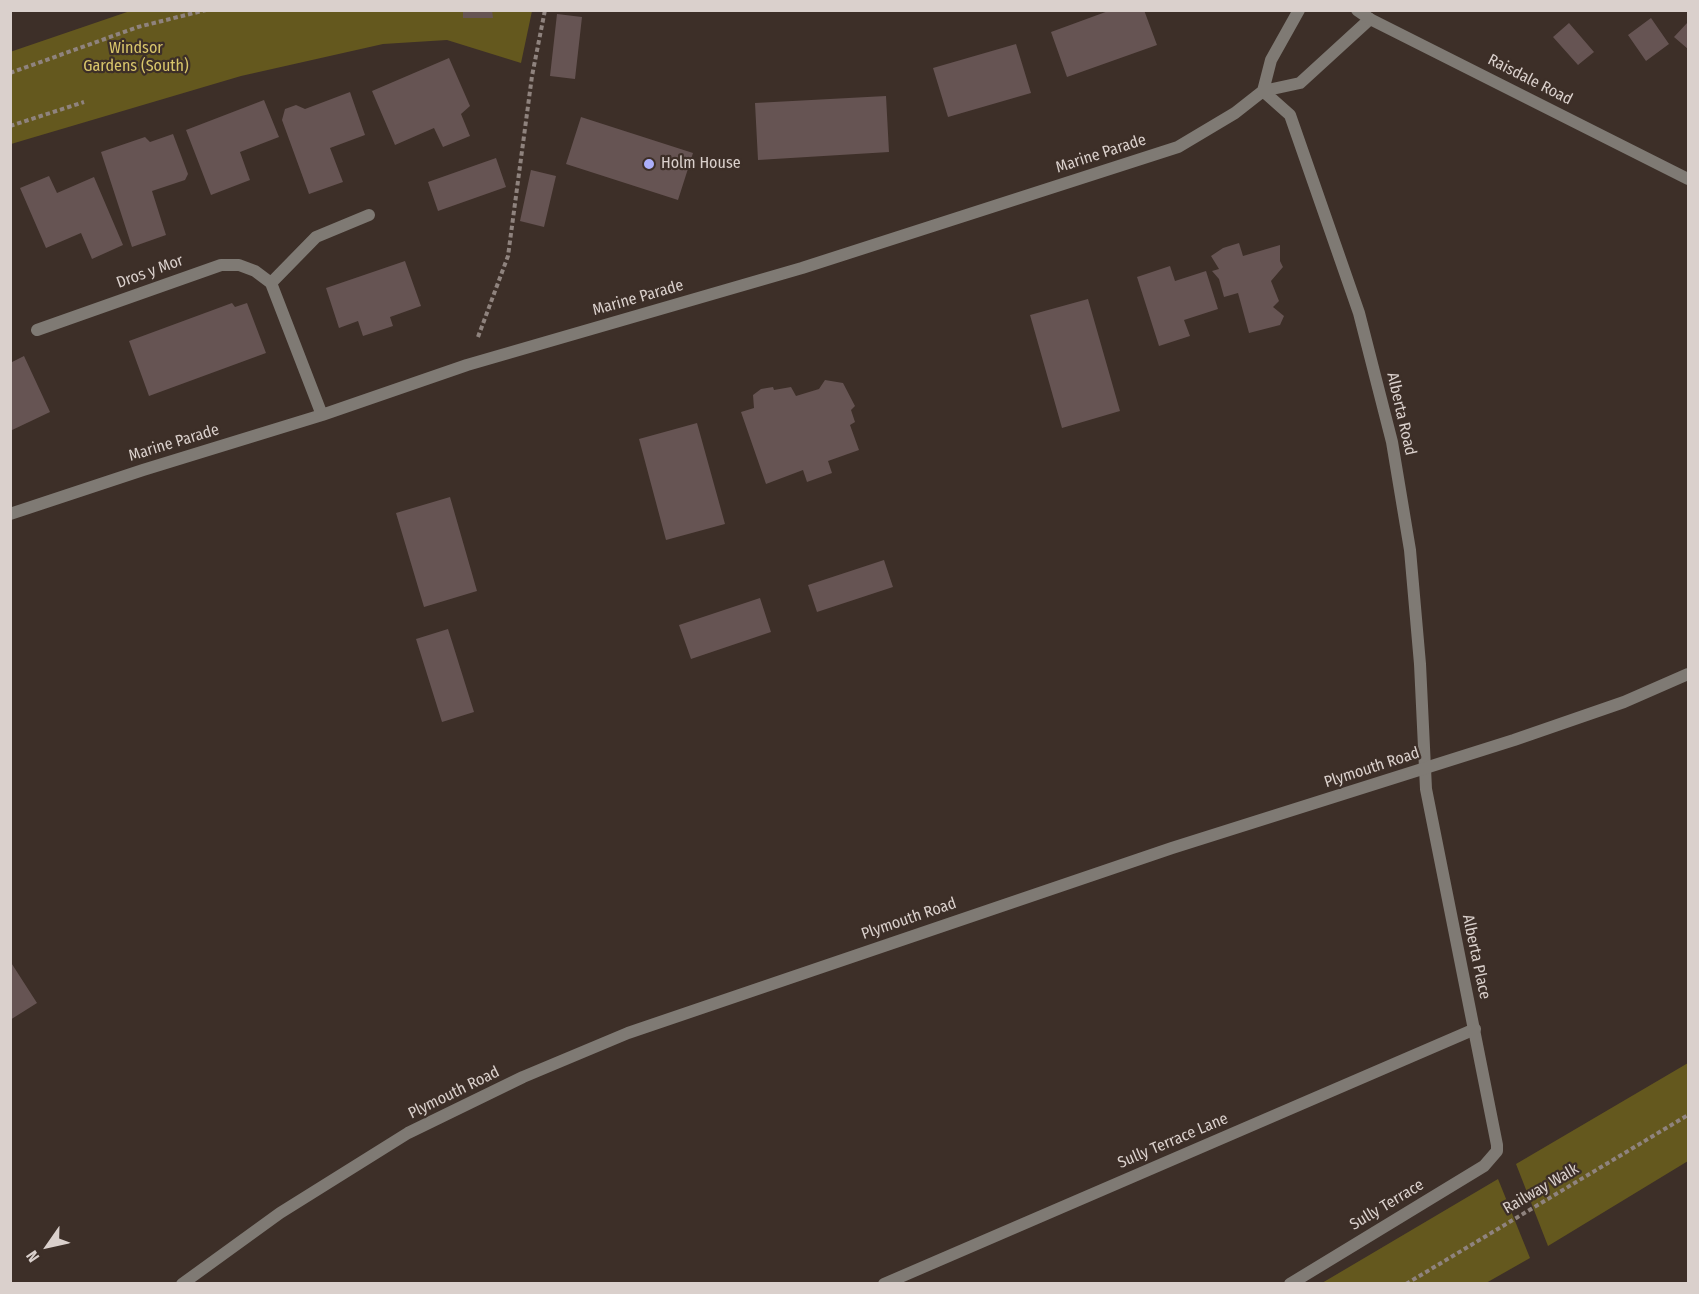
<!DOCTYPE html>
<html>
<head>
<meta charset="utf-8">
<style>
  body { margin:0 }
  #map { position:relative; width:1699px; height:1294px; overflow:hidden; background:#3d2f28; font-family:"Fira Sans Condensed",sans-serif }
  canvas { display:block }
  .frame { position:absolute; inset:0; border:12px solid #dad0cc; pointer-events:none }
  .north { position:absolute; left:18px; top:1216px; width:60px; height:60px; -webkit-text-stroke:4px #3d2f28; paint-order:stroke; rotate:236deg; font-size:16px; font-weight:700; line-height:24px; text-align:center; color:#dad0cc }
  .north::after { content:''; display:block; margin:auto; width:21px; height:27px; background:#dad0cc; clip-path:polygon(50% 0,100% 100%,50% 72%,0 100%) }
</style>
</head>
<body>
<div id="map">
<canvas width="1699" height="1294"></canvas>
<div class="frame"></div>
<div class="north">N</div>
</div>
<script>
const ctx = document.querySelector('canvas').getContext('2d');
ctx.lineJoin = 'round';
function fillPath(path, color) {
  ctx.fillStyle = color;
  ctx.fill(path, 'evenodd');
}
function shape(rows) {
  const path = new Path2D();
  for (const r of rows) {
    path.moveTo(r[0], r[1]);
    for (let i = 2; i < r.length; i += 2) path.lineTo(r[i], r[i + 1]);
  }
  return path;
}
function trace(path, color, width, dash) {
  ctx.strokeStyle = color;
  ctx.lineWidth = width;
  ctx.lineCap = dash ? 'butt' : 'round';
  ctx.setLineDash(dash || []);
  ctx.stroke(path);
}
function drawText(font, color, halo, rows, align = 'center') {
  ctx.font = font + ' "Fira Sans Condensed",sans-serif';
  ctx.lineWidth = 4.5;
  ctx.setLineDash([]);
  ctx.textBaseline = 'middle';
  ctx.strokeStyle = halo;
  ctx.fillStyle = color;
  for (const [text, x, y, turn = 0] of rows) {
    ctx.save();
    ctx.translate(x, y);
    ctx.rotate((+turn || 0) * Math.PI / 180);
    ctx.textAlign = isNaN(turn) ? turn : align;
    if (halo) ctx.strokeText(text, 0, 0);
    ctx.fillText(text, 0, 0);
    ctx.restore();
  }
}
fillPath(shape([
  [130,11,532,11,521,63,447,40,383,44,241,76,11,144,10,52],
  [1688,1063,1688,1161,1548,1246,1516,1164],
  [1498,1179,1530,1258,1486,1283,1322,1283]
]), '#64581e');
fillPath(shape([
  [463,10,492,10,493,18,463,18],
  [1111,10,1144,10,1157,45,1067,77,1051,32],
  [557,14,582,17,575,79,550,76],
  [1651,18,1669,44,1646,61,1628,35],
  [1688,22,1688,49,1674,37],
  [1569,23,1594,52,1578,65,1553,37],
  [1016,44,1031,93,948,117,933,68],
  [449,58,470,106,461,114,470,136,443,147,434,128,395,145,372,91],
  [350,92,365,135,330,148,343,182,309,194,282,120,285,109,296,105,305,109],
  [886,96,889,152,758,160,755,103],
  [264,100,279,137,240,152,250,180,211,195,186,130],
  [581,117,693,153,678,200,566,164],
  [173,134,188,174,185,180,152,191,166,235,132,247,101,152,145,137,150,142],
  [496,158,506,187,438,211,428,182],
  [531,170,556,176,544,227,520,221],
  [49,176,57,193,94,177,123,245,92,259,81,233,46,248,20,188],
  [1239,243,1243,256,1280,245,1280,261,1283,267,1271,281,1279,301,1273,307,1284,316,1280,325,1249,333,1238,293,1224,297,1219,279,1212,271,1219,269,1211,256,1223,248],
  [405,261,421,306,390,317,393,326,363,336,358,321,339,328,326,288],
  [1170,266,1175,281,1206,271,1218,309,1184,320,1190,336,1159,346,1137,277],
  [1088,299,1120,411,1062,428,1030,315],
  [232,303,235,307,247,303,266,353,149,396,129,341],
  [24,356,50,412,10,431,10,363],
  [825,380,843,383,855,406,851,410,855,422,850,425,859,450,828,461,832,473,807,482,803,470,766,484,741,412,754,408,753,395,761,389,773,387,774,390,791,387,796,396,819,389],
  [697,423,725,524,666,540,639,439],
  [450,497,477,591,424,607,396,513],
  [884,560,893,587,817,612,808,585],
  [760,598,771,632,691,659,679,625],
  [448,629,474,712,442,722,416,639],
  [10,961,37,1003,10,1020]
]), '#665453');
trace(shape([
  [10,73,138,27,206,10],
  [10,126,84,102],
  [478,337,508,256,532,76,545,10],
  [1406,1284,1688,1115]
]), '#8f837e', 4, [4.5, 3]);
trace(shape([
  [884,1284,1475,1029]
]), '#7f7a74', 12);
trace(shape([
  [1263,91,1290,115,1359,313,1392,442,1410,550,1420,664,1426,789,1497,1145,1497,1151,1484,1166,1290,1284],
  [1263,91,1271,60,1299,10],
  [271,283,316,237,369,215],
  [37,330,221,265,239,265,255,271,271,283,322,415],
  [10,514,143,470,322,415,467,365,802,268,1178,147,1235,113,1263,91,1300,83,1370,19]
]), '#7f7a74', 12);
trace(shape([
  [1357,10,1370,19,1688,179],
  [182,1284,280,1213,408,1133,523,1077,628,1033,1172,848,1514,740,1624,702,1688,674]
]), '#7f7a74', 12);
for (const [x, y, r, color] of [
  [649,164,6,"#acaffb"]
]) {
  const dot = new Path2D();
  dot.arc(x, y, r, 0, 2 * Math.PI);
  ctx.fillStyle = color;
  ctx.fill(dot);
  trace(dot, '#3d2f28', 2);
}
drawText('16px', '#d9c66b', '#3d2f28', [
  ["Windsor",136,49],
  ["Gardens (South)",136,67]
]);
drawText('16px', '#dad0cc', '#3d2f28', [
  ["Raisdale Road",1530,80,27],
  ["Marine Parade",1101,154,-18],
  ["Dros y Mor",150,272,-20],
  ["Marine Parade",638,298,-16],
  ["Alberta Road",1401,414,77],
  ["Marine Parade",174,443,-17],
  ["Plymouth Road",1372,768,-18],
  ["Plymouth Road",909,919,-19],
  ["Alberta Place",1476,957,78],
  ["Plymouth Road",454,1093,-26],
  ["Sully Terrace Lane",1173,1141,-23],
  ["Railway Walk",1541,1189,-30],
  ["Sully Terrace",1387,1205,-31]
]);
drawText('16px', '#dad0cc', '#3d2f28', [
  ["Holm House",661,164]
], 'left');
</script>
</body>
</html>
